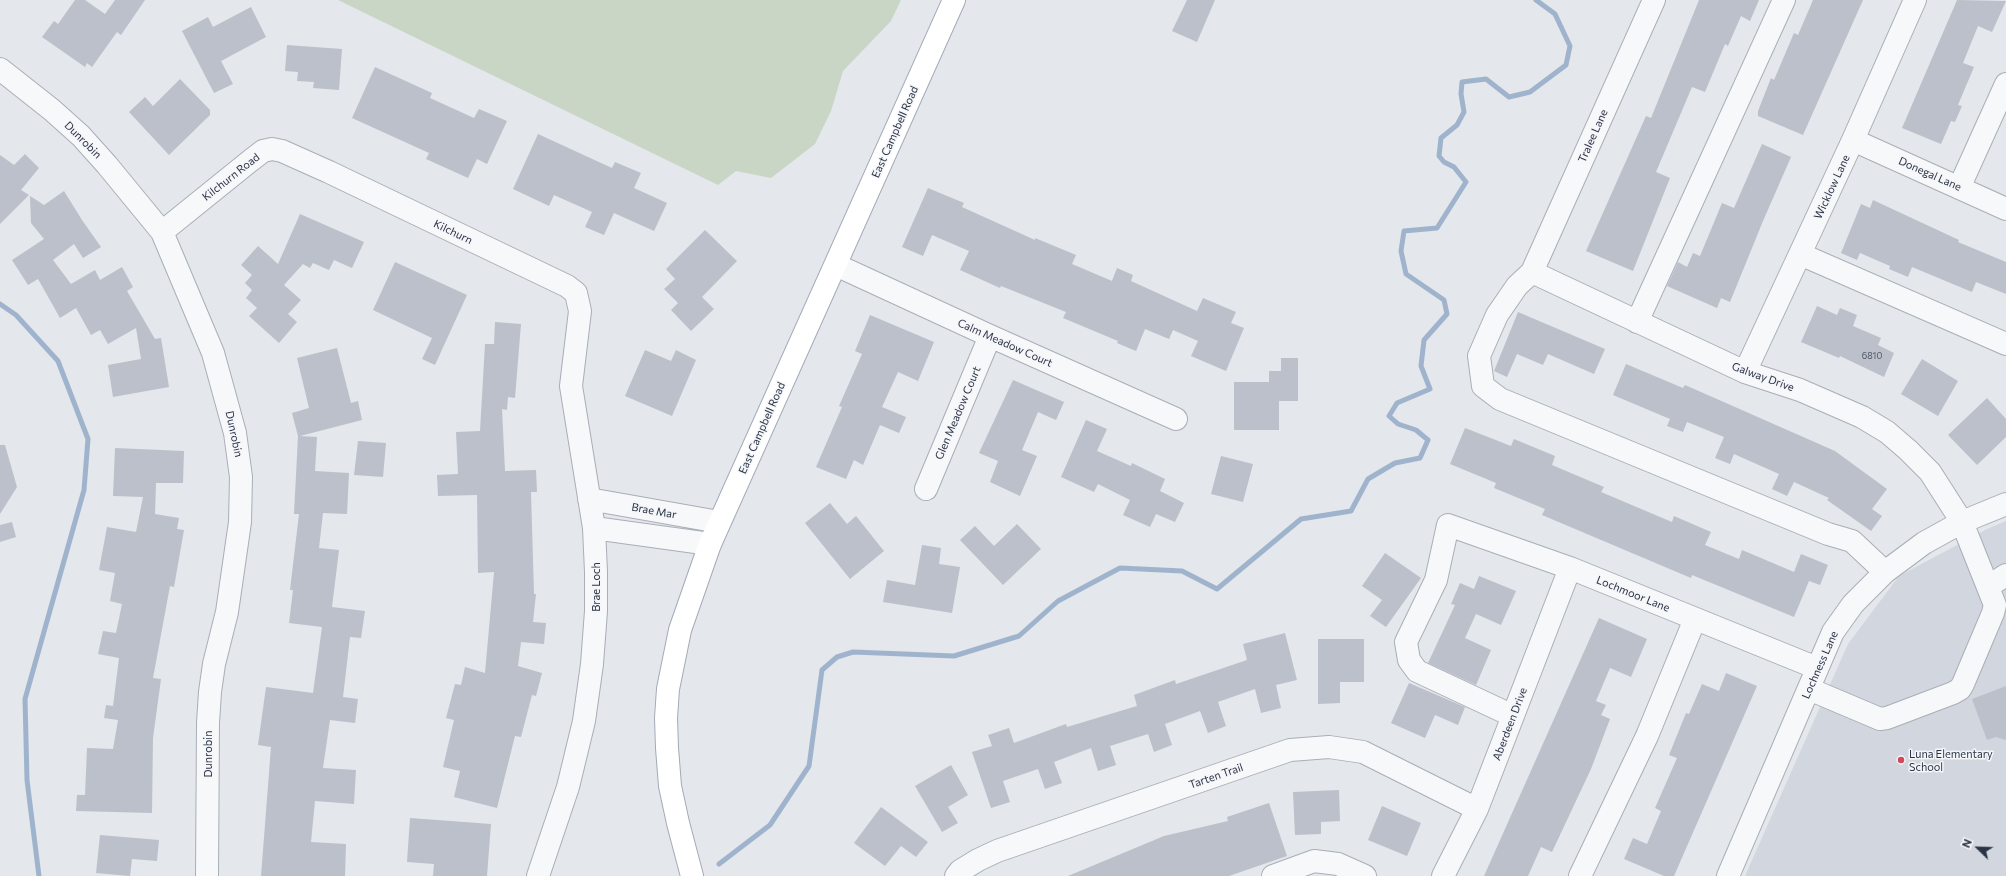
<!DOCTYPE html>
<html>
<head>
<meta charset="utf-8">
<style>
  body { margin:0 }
  #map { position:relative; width:2006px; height:876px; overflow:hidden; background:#e4e7ec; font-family:Commissioner,sans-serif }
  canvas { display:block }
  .north { position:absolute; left:1958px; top:828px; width:40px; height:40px; -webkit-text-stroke:3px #f4f6f9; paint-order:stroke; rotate:293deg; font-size:11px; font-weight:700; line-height:16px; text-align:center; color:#2b3445 }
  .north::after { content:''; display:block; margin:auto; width:14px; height:18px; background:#2b3445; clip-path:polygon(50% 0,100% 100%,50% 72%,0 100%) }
</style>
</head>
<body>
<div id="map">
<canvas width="2006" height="876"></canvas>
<div class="north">N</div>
</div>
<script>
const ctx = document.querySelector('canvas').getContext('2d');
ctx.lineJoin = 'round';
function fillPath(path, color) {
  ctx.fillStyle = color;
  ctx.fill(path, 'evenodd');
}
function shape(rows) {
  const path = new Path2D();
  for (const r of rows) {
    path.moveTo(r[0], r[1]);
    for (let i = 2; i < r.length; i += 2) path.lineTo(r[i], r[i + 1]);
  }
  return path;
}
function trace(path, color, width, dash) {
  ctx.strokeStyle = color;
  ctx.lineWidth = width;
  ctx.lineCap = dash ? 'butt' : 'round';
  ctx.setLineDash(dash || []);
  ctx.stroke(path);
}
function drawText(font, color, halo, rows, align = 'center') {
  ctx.font = font + ' Commissioner,sans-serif';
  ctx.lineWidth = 3;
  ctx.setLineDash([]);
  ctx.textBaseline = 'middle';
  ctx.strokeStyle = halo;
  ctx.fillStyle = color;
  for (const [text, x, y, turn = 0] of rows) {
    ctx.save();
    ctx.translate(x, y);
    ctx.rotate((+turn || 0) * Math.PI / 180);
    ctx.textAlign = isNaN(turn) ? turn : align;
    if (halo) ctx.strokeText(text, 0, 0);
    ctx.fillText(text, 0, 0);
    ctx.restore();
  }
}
fillPath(shape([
  [2006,521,2006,876,1745,876,1848,644,1899,576,1987,529]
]), '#d2d6de');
fillPath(shape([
  [338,0,901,0,891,21,843,71,831,111,815,144,771,178,736,171,718,185]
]), '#c9d6c5');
trace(shape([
  [0,304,16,315,58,361,88,439,84,490,25,699,27,780,39,876],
  [719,864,770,825,809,766,822,670,837,657,853,652,954,656,1019,636,1058,601,1120,568,1182,571,1217,589,1301,519,1351,511,1368,479,1395,463,1420,458,1428,440,1416,430,1398,424,1389,416,1397,403,1430,389,1421,366,1424,340,1447,314,1444,300,1406,274,1401,251,1404,231,1437,228,1466,182,1454,167,1444,162,1439,156,1441,138,1457,125,1464,112,1461,94,1462,82,1486,79,1509,97,1530,92,1566,65,1570,46,1555,14,1536,0]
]), '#9fb4cc', 5);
fillPath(shape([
  [75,0,85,0,105,14,115,0,145,0,121,35,117,32,92,67,87,63,85,67,42,37,54,21,58,24],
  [1187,0,1215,0,1197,42,1172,31],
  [1699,0,1759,0,1750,21,1741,16,1728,46,1725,44,1705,92,1692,87,1656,172,1670,178,1633,271,1586,251,1646,116,1651,118],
  [1813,0,1863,0,1803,135,1758,116,1758,111,1771,78,1774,80,1794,33,1798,35],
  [1957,0,2006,1,1992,32,1978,26,1963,63,1974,67,1958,105,1962,106,1955,122,1951,121,1941,144,1902,128],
  [251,7,266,37,221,61,233,84,214,93,182,31,208,17,213,27],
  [287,45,342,49,339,90,313,88,314,82,297,81,298,72,285,71],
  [375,67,432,93,430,98,474,118,479,109,507,121,487,164,477,159,468,178,426,159,429,153,352,118],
  [180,79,210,110,210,115,169,155,129,112,145,97,153,106],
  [538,134,612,168,615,162,641,173,634,188,667,203,654,231,614,213,604,235,585,227,592,212,554,195,549,206,513,189],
  [1762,144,1791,157,1763,221,1730,302,1721,298,1717,308,1667,286,1678,262,1687,267,1693,253,1700,256,1722,203,1734,208],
  [25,154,39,168,21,190,29,195,0,224,0,155,14,165],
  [928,188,964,203,962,207,1035,240,1035,238,1076,255,1072,264,1112,281,1117,268,1133,275,1131,281,1197,311,1203,298,1236,312,1231,323,1244,328,1226,371,1191,356,1198,341,1173,330,1169,339,1145,329,1136,351,1117,343,1118,341,1063,318,1066,312,1001,286,1000,288,960,270,969,251,932,235,923,256,902,247],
  [64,191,82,220,101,247,83,258,74,244,53,260,71,284,95,270,100,280,122,267,133,287,127,291,155,339,161,338,169,387,113,397,108,365,141,359,136,328,108,344,100,330,91,335,76,308,60,318,38,279,28,285,12,260,44,239,31,223,30,196,44,205],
  [1873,200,1959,240,1958,242,2006,262,2006,294,1976,282,1972,292,1912,267,1908,277,1889,269,1890,266,1860,253,1857,260,1841,253,1861,204,1870,208],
  [300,214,364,242,352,268,334,260,329,270,313,263,310,268,303,264,284,285,301,300,288,314,297,322,279,343,249,316,257,308,246,298,252,290,245,283,252,275,241,265,258,246,278,264],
  [705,230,737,261,702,297,714,309,691,331,671,310,678,303,664,289,675,279,666,269],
  [395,262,467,295,435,365,422,359,432,338,373,310],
  [1817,306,1837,315,1840,308,1857,315,1853,326,1881,338,1878,345,1894,353,1884,377,1840,356,1839,358,1801,342],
  [1518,312,1605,349,1594,374,1548,354,1543,365,1517,354,1507,377,1494,371],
  [870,315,934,342,918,381,898,372,882,407,906,417,899,433,880,425,863,465,854,460,846,479,816,467,842,407,839,406,862,354,855,351],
  [495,322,521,324,515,398,508,397,507,410,502,409,505,471,536,470,537,492,531,492,534,594,536,594,533,622,546,623,544,644,521,642,518,666,542,673,536,696,532,695,521,737,515,736,497,808,454,797,460,771,443,767,454,720,446,718,455,684,461,685,465,667,485,673,494,572,478,573,477,495,438,496,437,475,458,474,456,432,480,431,485,344,494,344],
  [337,348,351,403,358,401,362,420,300,436,317,437,315,471,349,473,347,514,323,513,319,548,339,550,332,607,365,611,361,638,350,637,343,697,358,699,355,723,330,720,323,768,356,770,354,804,315,801,311,842,346,844,345,876,261,876,271,747,258,745,266,687,313,693,322,627,289,623,293,590,290,590,299,514,294,514,298,436,292,413,309,408,297,358],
  [645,350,671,361,676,350,696,360,672,416,625,396],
  [1281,358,1298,358,1298,401,1279,401,1279,430,1234,430,1234,382,1269,382,1269,371,1281,371],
  [1922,359,1958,381,1938,416,1901,394],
  [1626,364,1683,388,1685,385,1835,451,1887,489,1872,509,1882,516,1871,531,1827,500,1829,498,1794,482,1787,496,1772,489,1779,474,1734,454,1730,464,1715,458,1724,437,1687,422,1683,432,1667,426,1670,419,1613,395],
  [1013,380,1064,402,1056,420,1038,412,1022,450,1037,456,1020,496,990,482,998,461,979,453],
  [1987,398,2006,419,2006,437,1977,465,1948,435],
  [1086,420,1107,429,1097,451,1131,466,1132,463,1165,479,1160,491,1184,503,1175,522,1156,514,1150,527,1123,515,1130,500,1098,484,1094,492,1061,477],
  [1465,428,1511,446,1514,439,1555,456,1552,465,1604,487,1601,492,1672,522,1674,516,1711,532,1705,545,1739,559,1742,550,1794,572,1801,554,1828,565,1820,585,1809,581,1794,617,1692,575,1691,578,1542,515,1545,509,1494,488,1496,483,1450,464],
  [358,441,386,443,383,477,354,475],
  [0,445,5,445,17,487,0,514],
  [115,448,184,451,183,483,156,483,155,514,179,518,177,529,184,530,174,587,170,586,153,678,161,679,153,738,152,813,76,811,77,795,85,795,87,748,113,749,118,720,104,718,106,705,113,706,119,658,98,654,103,631,116,633,122,604,110,601,115,573,99,570,107,527,136,532,143,497,113,496],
  [1221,456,1253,464,1243,502,1211,494],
  [830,503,847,524,856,516,884,551,850,579,805,523],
  [12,522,16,537,0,542,0,525],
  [1017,524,1041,549,1003,585,960,540,975,526,994,546],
  [922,545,941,548,939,564,960,567,952,613,883,602,887,580,915,585],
  [1385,553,1421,578,1386,627,1370,616,1382,600,1362,586],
  [1479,576,1516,591,1501,625,1476,614,1465,638,1491,650,1476,685,1428,663,1455,605,1451,604,1460,583,1474,589],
  [1599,618,1647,639,1631,677,1610,668,1596,701,1606,705,1601,715,1610,719,1591,769,1552,852,1541,847,1528,876,1484,876],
  [1285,633,1297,680,1276,685,1281,708,1261,713,1255,689,1218,702,1226,726,1208,733,1200,711,1165,724,1172,745,1154,752,1148,734,1110,746,1116,765,1098,771,1091,748,1054,762,1062,783,1045,789,1038,769,1003,781,1010,802,991,808,972,752,992,746,988,735,1009,728,1014,743,1066,724,1067,727,1137,706,1134,695,1175,680,1176,684,1247,660,1243,644],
  [1318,639,1364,639,1364,682,1340,682,1340,703,1318,704],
  [1726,673,1757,686,1674,876,1664,876,1624,859,1633,838,1647,844,1661,811,1655,808,1677,758,1669,755,1686,713,1689,714,1702,684,1719,691],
  [1409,683,1465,707,1458,725,1435,715,1425,738,1391,723],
  [2006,686,2006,740,1996,737,1987,740,1972,699],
  [951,765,968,795,948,807,958,823,942,832,915,786],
  [1339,790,1340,821,1321,822,1321,834,1295,835,1293,792],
  [1269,803,1287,856,1229,876,1068,876,1164,836,1228,821,1227,817],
  [1382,806,1421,823,1407,856,1368,840],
  [881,807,928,842,916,857,901,846,885,866,854,843],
  [410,818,491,824,487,876,433,876,434,864,407,862],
  [100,835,159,840,157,861,132,859,130,876,96,873]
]), '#bbc0ca');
const minor = shape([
  [1654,0,1532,272,1517,286,1497,315,1479,356,1483,386,1500,399,1828,534,1852,541,1885,572],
  [0,69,52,110,81,136,107,165,162,232,213,353,235,433,241,477,240,522,227,612,214,664,210,692,208,723,207,876],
  [1853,140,2006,209],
  [1959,188,2006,84],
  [162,232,250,161,263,151,272,149,282,151,329,172,567,286,576,293,580,311,571,386,594,528,596,572,596,611,592,664,584,721,568,787,538,876],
  [1800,254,2006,344],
  [836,265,990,336,1176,419],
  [1532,272,1745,372,1800,390,1862,417,1887,432,1908,450,1930,472,1962,522,1995,605,1993,613,1963,684,1960,689,1953,693,1887,718,1880,719,1809,689],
  [1637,322,1784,0],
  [1745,372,1853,140,1915,0],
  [926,489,990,336],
  [589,499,719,522],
  [594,528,710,544],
  [1989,586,2006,575],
  [1513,716,1417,671,1409,660,1406,642,1436,580,1448,525,1570,568,1817,668],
  [956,876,960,871,978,860,997,851,1290,750,1329,747,1363,752,1477,809],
  [1273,876,1314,861,1338,864,1365,876],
  [1443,876,1477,809,1570,568],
  [1580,876,1647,736,1695,619],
  [1728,876,1833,632,1853,604,1885,572,1924,543,1962,522,2006,504]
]);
const major = shape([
  [692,876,678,823,670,786,667,748,666,718,668,689,680,630,710,544,954,0]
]);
trace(minor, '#a9aeb7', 24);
trace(major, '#a3abb8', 24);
trace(minor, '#f7f8fa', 22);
trace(major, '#fff', 22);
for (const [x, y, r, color] of [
  [1901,760,4,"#d1495b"]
]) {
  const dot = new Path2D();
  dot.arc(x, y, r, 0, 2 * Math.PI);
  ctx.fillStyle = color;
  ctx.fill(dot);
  trace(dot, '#f4f6f9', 1.5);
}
drawText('9px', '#4f5766', null, [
  ["6810",1872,356]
]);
drawText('11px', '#2b3445', '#f4f6f9', [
  ["East Campbell Road",895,132,-66],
  ["Tralee Lane",1593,136,-66],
  ["Dunrobin",83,140,45],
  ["Donegal Lane",1930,174,24],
  ["Kilchurn Road",231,177,-38],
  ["Wicklow Lane",1832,187,-65],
  ["Kilchurn",453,232,26],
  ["Calm Meadow Court",1005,343,24],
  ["Galway Drive",1763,377,20],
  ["Glen Meadow Court",958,413,-67],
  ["East Campbell Road",762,428,-66],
  ["Dunrobin",234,434,78],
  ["Brae Mar",654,511,10],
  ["Brae Loch",596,587,-90],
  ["Lochmoor Lane",1633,594,22],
  ["Lochness Lane",1820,665,-66],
  ["Aberdeen Drive",1510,724,-69],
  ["Dunrobin",208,754,-90],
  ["Tarten Trail",1216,776,-19]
]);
drawText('11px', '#2b3445', '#f4f6f9', [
  ["Luna Elementary",1909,754],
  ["School",1909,767]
], 'left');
</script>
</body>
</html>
